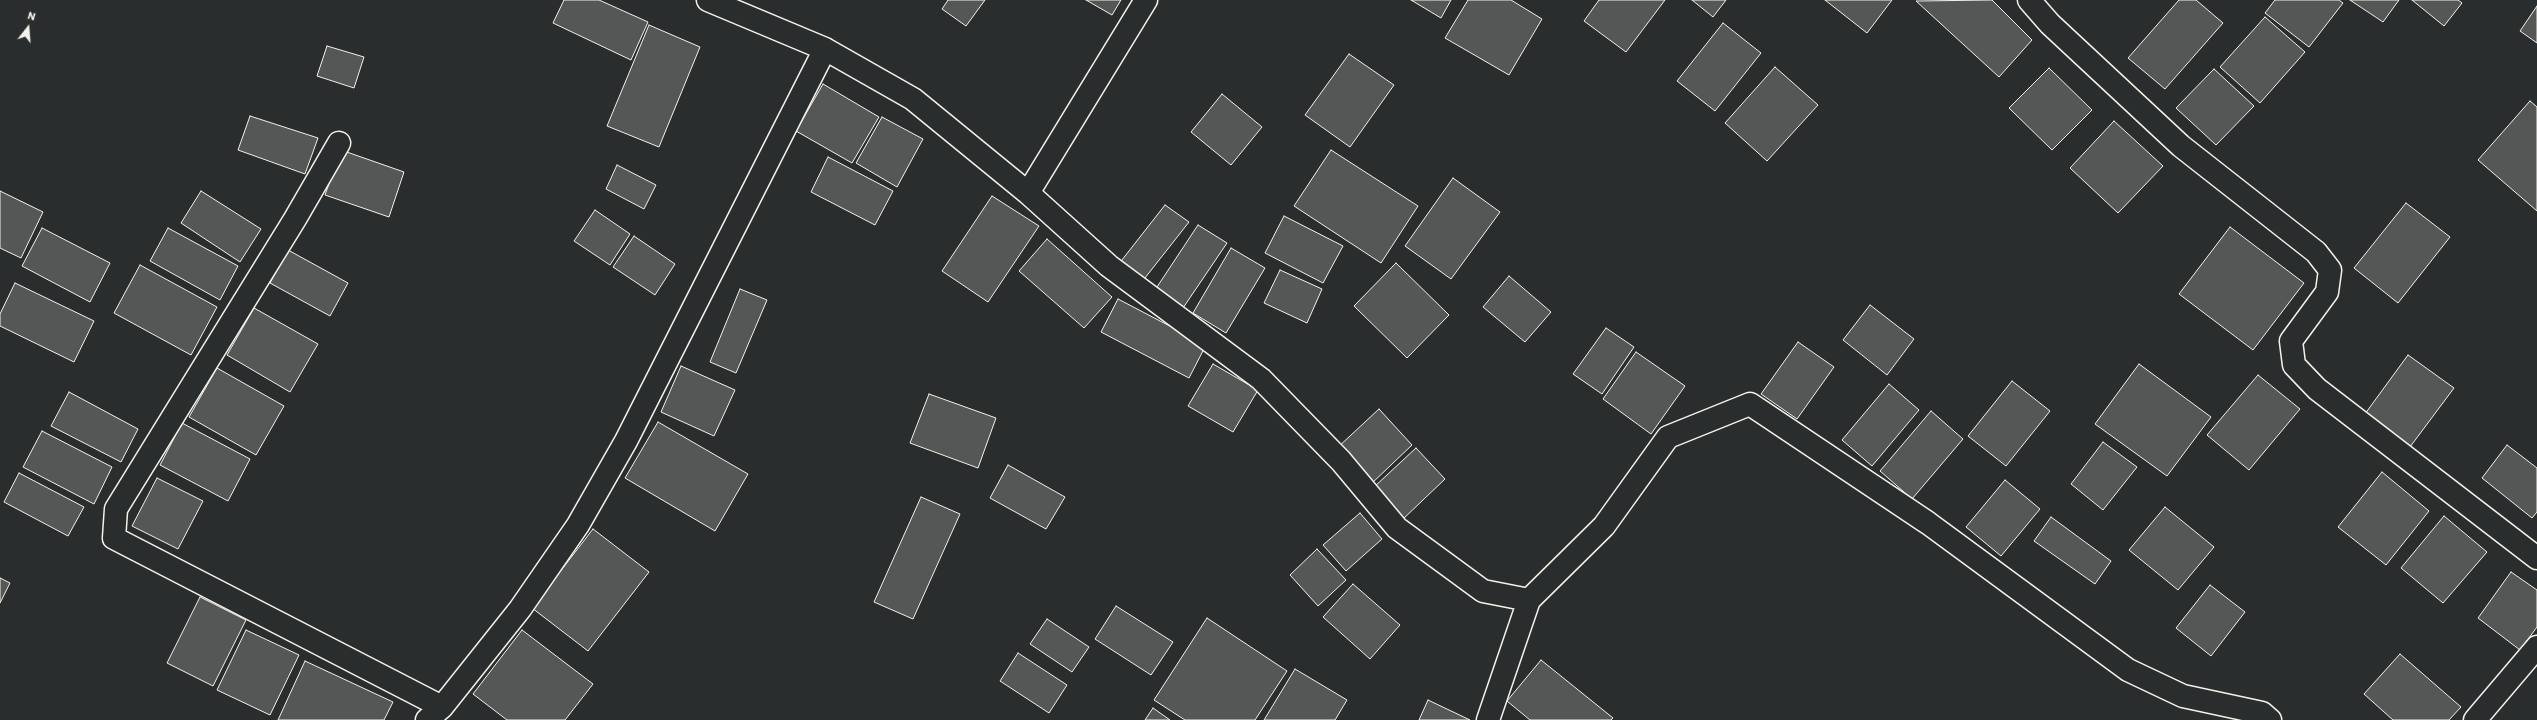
<!DOCTYPE html>
<html>
<head>
<meta charset="utf-8">
<style>
  body { margin:0 }
  #map { position:relative; width:2537px; height:720px; overflow:hidden; background:#2a2d2e; font-family:Itim,sans-serif }
  canvas { display:block }
  .north { position:absolute; left:8px; top:8px; width:40px; height:40px; -webkit-text-stroke:3px #2a2d2e; paint-order:stroke; rotate:17deg; font-size:11px; font-weight:700; line-height:16px; text-align:center; color:#f4f1e8 }
  .north::after { content:''; display:block; margin:auto; width:14px; height:18px; background:#f4f1e8; clip-path:polygon(50% 0,100% 100%,50% 72%,0 100%) }
</style>
</head>
<body>
<div id="map">
<canvas width="2537" height="720"></canvas>
<div class="north">N</div>
</div>
<script>
const ctx = document.querySelector('canvas').getContext('2d');
ctx.lineJoin = 'round';
function fillPath(path, color) {
  ctx.fillStyle = color;
  ctx.fill(path, 'evenodd');
}
function shape(rows) {
  const path = new Path2D();
  for (const r of rows) {
    path.moveTo(r[0], r[1]);
    for (let i = 2; i < r.length; i += 2) path.lineTo(r[i], r[i + 1]);
  }
  return path;
}
function trace(path, color, width, dash) {
  ctx.strokeStyle = color;
  ctx.lineWidth = width;
  ctx.lineCap = dash ? 'butt' : 'round';
  ctx.setLineDash(dash || []);
  ctx.stroke(path);
}
const building = shape([
  [564,0,599,0,648,22,631,60,553,23,564,0],
  [948,0,985,0,966,26,942,9,948,0],
  [1086,0,1121,0,1112,15,1086,0],
  [1411,0,1451,0,1441,18,1411,0],
  [1468,0,1511,0,1542,19,1509,75,1445,38,1468,0],
  [1599,0,1665,0,1626,52,1584,21,1599,0],
  [1692,0,1726,0,1713,17,1692,0],
  [1825,0,1892,0,1867,33,1825,0],
  [1992,0,2032,40,1999,77,1916,1,1992,0],
  [2179,0,2196,0,2223,23,2165,89,2128,58,2179,0],
  [2275,0,2339,0,2343,3,2309,47,2265,13,2275,0],
  [2350,0,2399,0,2383,22,2350,0],
  [2412,0,2458,0,2462,3,2444,26,2412,0],
  [2537,6,2537,43,2520,31,2537,6],
  [2265,17,2305,52,2260,103,2220,67,2265,17],
  [1723,23,1761,53,1715,111,1677,81,1723,23],
  [649,25,700,47,659,147,607,126,649,25],
  [327,46,364,57,354,88,317,76,327,46],
  [1349,54,1394,85,1350,147,1305,115,1349,54],
  [1775,67,1818,105,1767,161,1725,123,1775,67],
  [2049,68,2092,110,2052,150,2009,108,2049,68],
  [2214,69,2254,106,2216,145,2176,108,2214,69],
  [823,84,879,117,852,163,796,131,823,84],
  [1222,94,1262,127,1231,165,1191,132,1222,94],
  [2530,101,2537,107,2537,211,2478,160,2530,101],
  [250,116,318,138,305,174,238,150,250,116],
  [882,117,923,139,897,187,856,163,882,117],
  [2114,121,2163,166,2118,213,2070,168,2114,121],
  [341,150,404,172,389,217,325,195,341,150],
  [1331,150,1418,206,1381,263,1294,206,1331,150],
  [828,157,893,191,875,225,811,192,828,157],
  [617,165,656,185,644,209,606,189,617,165],
  [1453,178,1500,212,1451,279,1405,246,1453,178],
  [0,191,43,212,21,258,0,248,0,191],
  [201,191,261,229,240,262,181,223,201,191],
  [992,196,1039,226,988,302,942,271,992,196],
  [2406,203,2450,237,2398,303,2354,268,2406,203],
  [1165,205,1189,222,1141,283,1118,265,1165,205],
  [595,210,630,234,610,265,574,241,595,210],
  [1284,216,1343,246,1323,283,1265,253,1284,216],
  [1198,225,1227,243,1183,308,1155,290,1198,225],
  [2230,227,2304,283,2253,350,2179,294,2230,227],
  [42,228,110,263,90,302,22,266,42,228],
  [168,228,238,266,220,300,150,261,168,228],
  [634,236,675,264,655,295,613,267,634,236],
  [1047,239,1112,297,1084,328,1019,271,1047,239],
  [1231,248,1265,268,1226,333,1193,313,1231,248],
  [288,250,348,283,330,316,270,283,288,250],
  [1396,263,1449,315,1407,358,1354,306,1396,263],
  [140,265,217,307,191,355,114,313,140,265],
  [1280,270,1322,289,1307,323,1264,303,1280,270],
  [1509,276,1551,312,1525,342,1483,307,1509,276],
  [15,283,94,321,74,362,0,326,0,314,15,283],
  [740,289,767,300,736,373,710,362,740,289],
  [1118,299,1206,345,1189,378,1101,332,1118,299],
  [1870,305,1914,339,1887,375,1843,340,1870,305],
  [254,308,318,344,290,392,227,355,254,308],
  [1606,328,1634,347,1602,394,1573,374,1606,328],
  [1798,342,1834,367,1797,419,1761,394,1798,342],
  [1636,352,1685,386,1651,434,1603,399,1636,352],
  [2408,355,2454,388,2407,451,2362,418,2408,355],
  [1213,364,1258,390,1233,432,1188,406,1213,364],
  [2139,364,2211,417,2167,476,2095,424,2139,364],
  [681,366,735,390,714,436,661,412,681,366],
  [217,368,284,406,256,455,189,417,217,368],
  [2258,375,2300,409,2249,470,2207,435,2258,375],
  [2012,381,2050,411,2006,466,1968,436,2012,381],
  [1889,384,1919,410,1872,466,1842,440,1889,384],
  [69,392,138,429,121,462,51,426,69,392],
  [929,394,996,418,978,468,910,443,929,394],
  [1379,409,1412,445,1370,485,1336,449,1379,409],
  [1931,411,1963,439,1912,499,1880,471,1931,411],
  [658,422,748,474,715,531,625,478,658,422],
  [182,423,250,459,228,501,160,465,182,423],
  [42,431,112,467,94,504,23,467,42,431],
  [2103,442,2137,467,2103,510,2071,484,2103,442],
  [2507,445,2537,468,2537,512,2532,518,2482,478,2507,445],
  [1416,448,1445,479,1402,520,1373,488,1416,448],
  [1008,465,1065,497,1046,529,990,498,1008,465],
  [2382,472,2429,511,2386,565,2338,527,2382,472],
  [19,473,84,507,68,536,4,502,19,473],
  [157,478,203,501,178,549,132,526,157,478],
  [2005,480,2040,509,2001,556,1966,527,2005,480],
  [921,497,960,514,913,619,874,602,921,497],
  [2165,507,2214,547,2178,590,2129,550,2165,507],
  [1360,513,1382,539,1346,571,1323,545,1360,513],
  [2444,516,2487,552,2443,603,2401,568,2444,516],
  [2051,517,2111,561,2095,584,2034,541,2051,517],
  [593,529,649,572,588,651,532,608,593,529],
  [1317,549,1346,580,1318,606,1290,575,1317,549],
  [2511,572,2537,590,2537,627,2520,650,2478,618,2511,572],
  [0,578,10,583,0,603,0,578],
  [1353,584,1400,625,1370,659,1323,617,1353,584],
  [2210,585,2245,612,2211,656,2176,628,2210,585],
  [200,597,246,620,213,686,167,663,200,597],
  [1116,606,1173,642,1151,675,1095,639,1116,606],
  [1207,618,1287,671,1255,720,1185,720,1154,700,1207,618],
  [1047,619,1089,647,1072,672,1030,644,1047,619],
  [246,630,299,655,270,715,217,690,246,630],
  [522,630,593,684,565,720,507,720,473,694,522,630],
  [1018,653,1067,685,1049,713,1000,681,1018,653],
  [2400,654,2461,707,2449,720,2393,720,2364,694,2400,654],
  [1541,660,1613,718,1611,720,1530,720,1507,701,1541,660],
  [305,661,393,702,384,720,278,720,305,661],
  [1295,669,1347,700,1335,720,1264,720,1295,669],
  [1428,700,1470,720,1419,720,1428,700],
  [1153,708,1170,720,1145,720,1153,708]
]);
fillPath(building, '#555756');
trace(building, '#f4f1e8', 1);
const street = shape([
  [708,0,825,49,913,99,1028,193,1109,266,1261,379,1341,461,1397,528,1483,591,1529,600,1604,526,1668,437,1750,404,1928,523,2128,670,2183,696,2262,713,2270,720],
  [2029,0,2050,24,2181,146,2316,252,2330,270,2327,292,2291,341,2294,365,2317,389,2537,558],
  [339,143,295,219,116,509,114,538,442,707],
  [1028,193,1146,0],
  [427,720,442,707,520,609,578,525,626,441,825,49],
  [1488,720,1529,600],
  [2475,720,2537,647]
]);
trace(street, '#f4f1e8', 25);
trace(street, '#2a2d2e', 22);
</script>
</body>
</html>
